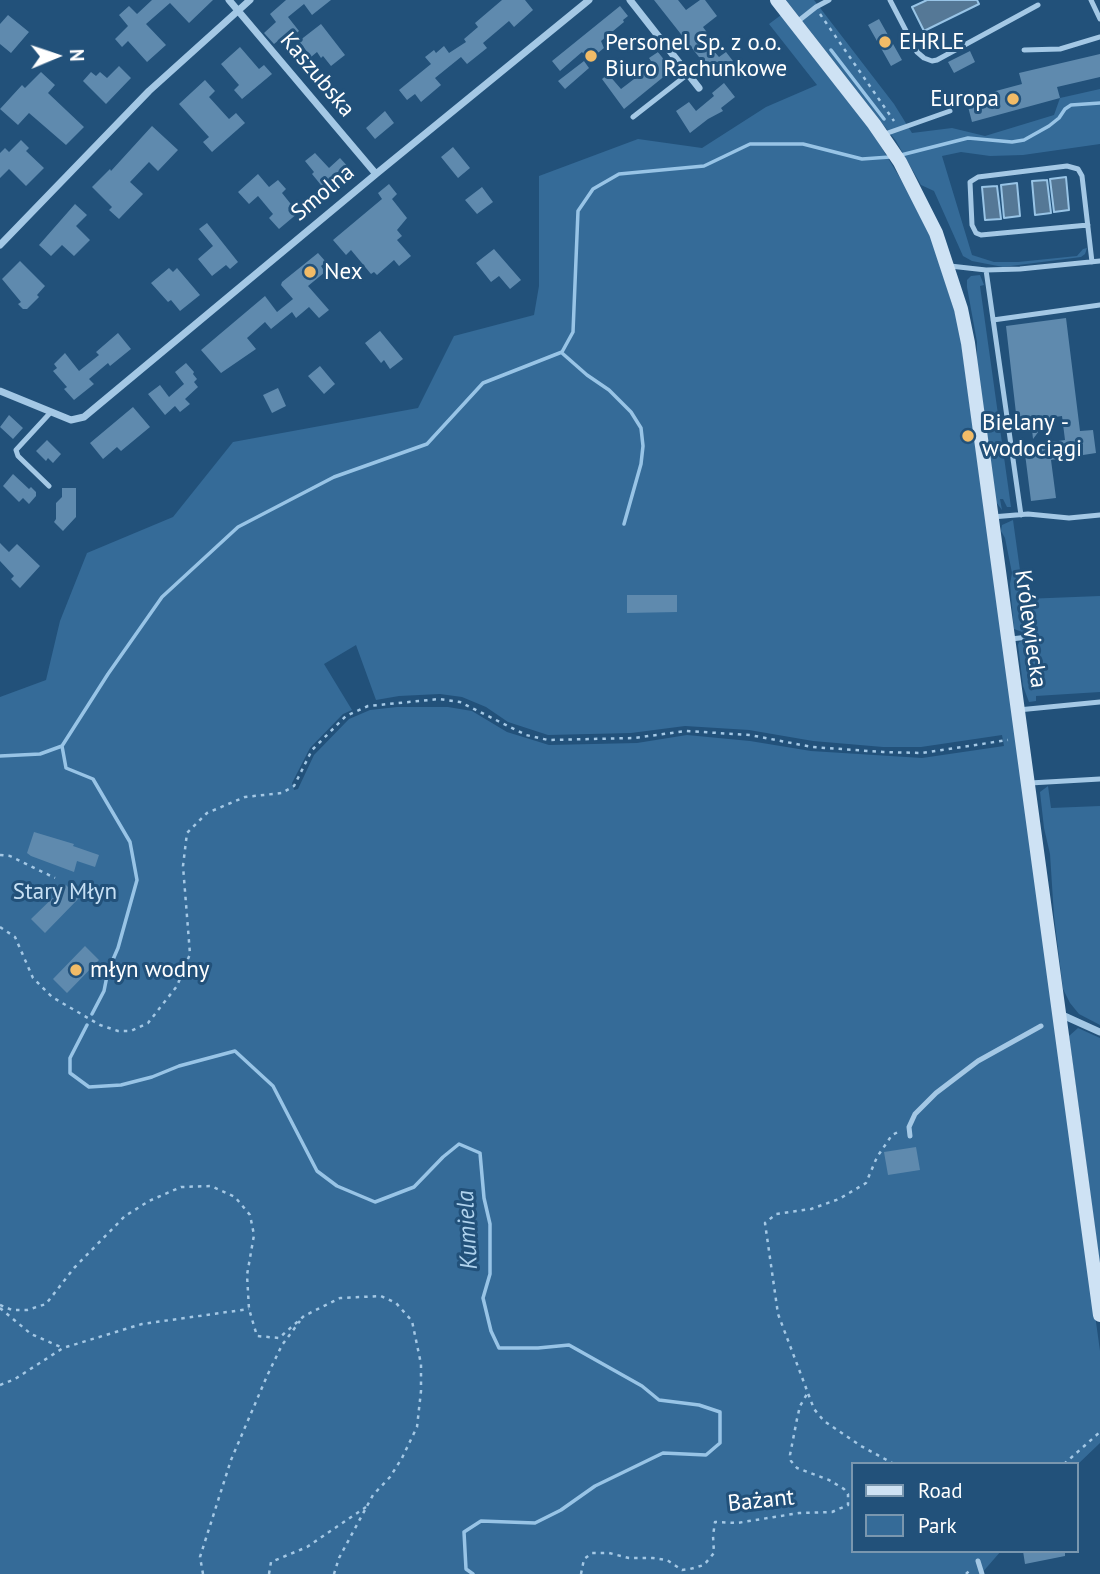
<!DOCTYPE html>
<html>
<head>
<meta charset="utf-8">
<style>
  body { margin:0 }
  #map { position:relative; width:1100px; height:1574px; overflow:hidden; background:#22517a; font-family:"PT Sans",sans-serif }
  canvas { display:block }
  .legend { position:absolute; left:851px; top:1462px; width:228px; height:91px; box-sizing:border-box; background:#22517a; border:2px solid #7a97af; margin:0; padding:9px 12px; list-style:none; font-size:21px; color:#fff }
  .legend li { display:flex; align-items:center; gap:14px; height:35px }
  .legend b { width:35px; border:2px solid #7a97af }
  .north { position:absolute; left:21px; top:21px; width:70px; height:70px; -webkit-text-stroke:5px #22517a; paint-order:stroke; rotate:88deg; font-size:19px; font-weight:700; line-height:28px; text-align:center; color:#fff }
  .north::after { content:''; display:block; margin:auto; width:24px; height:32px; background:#fff; clip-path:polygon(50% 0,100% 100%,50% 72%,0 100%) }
</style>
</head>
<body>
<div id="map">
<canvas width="1100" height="1574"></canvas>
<ul class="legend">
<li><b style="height:9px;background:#cee2f4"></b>Road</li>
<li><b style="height:19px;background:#356b98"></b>Park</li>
</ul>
<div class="north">N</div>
</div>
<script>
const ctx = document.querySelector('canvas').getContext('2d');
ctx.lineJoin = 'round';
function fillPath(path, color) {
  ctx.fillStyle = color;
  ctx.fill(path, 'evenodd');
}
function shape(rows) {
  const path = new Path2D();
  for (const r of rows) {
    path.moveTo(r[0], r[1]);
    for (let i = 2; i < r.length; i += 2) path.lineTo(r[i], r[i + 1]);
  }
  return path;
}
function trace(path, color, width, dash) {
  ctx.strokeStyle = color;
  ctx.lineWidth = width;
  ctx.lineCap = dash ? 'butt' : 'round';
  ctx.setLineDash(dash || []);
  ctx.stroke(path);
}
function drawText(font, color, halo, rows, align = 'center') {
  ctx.font = font + ' "PT Sans",sans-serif';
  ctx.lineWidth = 6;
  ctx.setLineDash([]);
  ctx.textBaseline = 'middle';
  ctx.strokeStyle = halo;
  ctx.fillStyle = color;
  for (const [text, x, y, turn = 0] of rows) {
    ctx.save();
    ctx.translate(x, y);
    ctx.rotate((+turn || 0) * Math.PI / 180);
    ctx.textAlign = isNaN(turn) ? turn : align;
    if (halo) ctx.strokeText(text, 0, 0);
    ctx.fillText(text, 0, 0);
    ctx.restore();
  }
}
fillPath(shape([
  [786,0,814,0,894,104,912,133,952,128,985,136,1054,115,1060,98,1100,89,1100,144,1023,155,990,156,961,152,942,156,972,255,994,262,1018,262,1077,256,1083,249,1087,248,1085,254,1081,257,1003,267,972,261,963,256,934,191,921,185,896,141],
  [781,15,872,132,908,191,930,234,959,326,1100,1351,1100,1443,1077,1465,853,1464,853,1551,1001,1551,981,1574,0,1574,0,697,46,680,60,621,87,553,173,517,233,442,418,408,454,336,534,315,539,286,539,176,638,139,702,148,766,107,817,85,769,24],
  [356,645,376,700,399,696,440,694,462,697,486,707,508,722,548,735,631,733,685,726,749,730,813,741,883,747,921,747,1002,735,1004,746,922,758,811,751,750,741,687,735,637,743,549,745,507,732,472,711,448,707,397,707,370,710,349,719,314,755,298,789,294,790,292,783,310,748,343,714,352,710,324,664],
  [980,275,984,285,980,286,1011,507,1007,507,1003,499,1000,499,1002,510,996,502,977,362,977,342,967,287,967,280,971,276],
  [1013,520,1024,599,1100,596,1100,692,1036,696,1036,701,1029,702,1023,686,1018,645,1019,642,1029,639,1028,634,1014,629,1010,584,1012,573,1005,538,1001,531,1002,525],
  [1048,786,1051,808,1100,806,1100,1025,1079,1014,1070,1003,1063,989,1054,916,1050,854,1044,828,1040,792],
  [1078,1028,1100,1038,1100,1267,1069,1036]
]), '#356b98');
const water = shape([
  [927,0,977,0,979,4,924,31,912,7,927,0],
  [1066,177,1069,210,1054,212,1050,179,1066,177],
  [1047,180,1051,213,1035,215,1032,181,1047,180],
  [1017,183,1020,216,1004,218,1001,185,1017,183],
  [997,186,1001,219,985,220,982,187,997,186]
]);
fillPath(water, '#557896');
trace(water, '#98c4e6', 2);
trace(shape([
  [831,50,884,119],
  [901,155,968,138,1012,142,1024,140,1049,126,1059,118,1065,109,1071,105,1100,103],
  [562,353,587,375,609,390,631,412,641,428,643,446,641,464,624,524],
  [62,746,108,674,162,597,238,527,334,477,427,444,483,383,562,352,573,332,578,211,593,189,619,174,704,166,750,144,803,144,862,159,890,157],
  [62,746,66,768,93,779,130,842,137,880,118,948,108,971,104,991,92,1014],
  [0,756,40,754,62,746],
  [87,1025,70,1058,70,1073,89,1087,121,1085,152,1077,179,1066,235,1051,273,1086,317,1171,337,1186,375,1202,414,1187,443,1157,459,1144,480,1153,484,1198,490,1224,490,1274,483,1298,491,1331,499,1348,538,1348,569,1345,642,1386,659,1400,699,1405,720,1412,720,1443,706,1455,663,1453,595,1486,561,1510,535,1523,481,1521,464,1532,466,1569,473,1574]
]), '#98c4e6', 3.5);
fillPath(shape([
  [152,0,213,0,189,23,170,3,146,24,166,45,147,62,128,41,122,47,115,39,128,26,119,15,129,6,137,14],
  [286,0,331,0,312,15,304,4,288,17,299,31,283,44,279,40,274,44,264,33,276,22,270,14],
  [502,0,525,0,533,10,514,27,509,21,483,43,487,48,467,64,461,57,435,78,441,85,421,102,415,94,407,100,399,90,431,64,425,57,434,50,436,53,444,46,449,53,466,42,464,39,478,27,475,23],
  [654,0,678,0,686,10,700,0,705,0,717,16,703,27,711,38,706,42,719,57,726,52,733,61,714,76],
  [620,6,628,16,623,20,624,22,601,41,604,48,589,60,582,52,560,71,552,61],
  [8,15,29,32,11,53,0,44,0,24],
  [879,19,902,60,891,66,868,25],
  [321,24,345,55,331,66,323,56,321,58,317,52,311,57,299,41],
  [240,47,259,69,264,65,272,74,242,99,234,90,239,85,221,64],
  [970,51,975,62,954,73,948,62],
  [658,52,672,70,624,109,602,79,608,74,621,89,638,76,636,73,651,61,649,58],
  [1100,54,1100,77,1057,87,1060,98,972,122,966,99,1022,84,1019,73],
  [584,61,589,68,565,89,558,81],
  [119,66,131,78,106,104,83,81,91,72,96,76,100,72,107,78],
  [41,72,55,85,48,93,84,127,66,145,29,113,18,125,0,109,22,85,25,88],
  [205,80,215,91,209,97,229,119,236,113,245,123,212,152,203,142,209,137,179,104],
  [724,83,735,97,721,108,723,111,708,119,690,133,676,111,689,102,696,111,714,96,712,93],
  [385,111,394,123,375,139,366,128],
  [152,126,178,150,158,171,149,162,130,182,143,194,119,219,109,210,112,207,92,187,110,169,111,171],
  [21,140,29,148,26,151,44,168,26,186,9,169,0,178,0,153,5,148,9,152],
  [453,147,470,168,458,178,441,157],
  [315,153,329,168,340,158,350,169,325,190,312,174,314,172,305,161],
  [258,174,269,187,278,180,286,189,282,193,298,213,279,229,269,218,273,214,258,196,249,204,238,192],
  [389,184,397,194,392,199,407,218,397,230,402,236,397,240,411,256,399,266,394,260,377,275,374,272,371,274,351,250,346,255,333,240,382,199,378,193],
  [482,187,493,202,477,214,465,200],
  [75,204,87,215,76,226,90,240,74,256,62,245,51,256,39,245],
  [207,223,238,262,230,269,226,265,212,276,198,259,213,246,199,229],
  [494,249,521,280,510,289,499,276,491,282,476,263],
  [318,253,326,262,321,266,325,272,308,286,329,310,319,318,309,307,296,318,292,312,271,329,265,322,247,338,256,349,221,373,201,350,265,296,277,312,293,299,281,285,282,282],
  [20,261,45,286,37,295,39,297,27,309,23,309,18,304,21,302,2,279],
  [169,268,173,272,177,268,200,295,180,311,171,300,168,302,151,283],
  [1066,318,1080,431,1093,430,1096,453,1051,460,1056,498,1031,501,1024,446,1065,440,1062,416,1041,419,1042,427,1033,439,1031,420,1017,422,1006,326],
  [380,331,403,359,390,369,384,360,381,363,365,343],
  [118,333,131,349,110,366,108,363,89,379,94,384,74,400,64,389,67,387,53,371,57,368,54,364,65,353,79,371,99,355,96,352],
  [186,363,194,372,193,374,197,379,194,382,198,387,185,399,190,404,180,412,175,406,165,415,148,394,160,385,169,397,184,384,175,372],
  [320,366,335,384,324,394,308,376],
  [278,388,286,406,272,413,263,395],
  [133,407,150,427,121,451,117,447,103,459,90,443],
  [9,415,23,428,13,439,0,427],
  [47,440,61,454,53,463,48,458,46,461,36,451],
  [13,474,29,489,31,487,36,492,36,496,29,504,23,498,19,502,3,486],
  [62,488,76,488,76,517,63,531,54,522,56,519,56,503,62,497],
  [0,543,9,552,17,544,40,566,20,588,11,579,14,576,0,561],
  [627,595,677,595,677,612,627,613],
  [34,832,74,844,73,846,99,855,95,867,77,861,74,872,31,856,27,853],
  [66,885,79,898,45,933,31,919],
  [85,946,99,960,67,993,53,979],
  [916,1147,920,1170,888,1175,884,1152],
  [1023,1551,1065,1551,1065,1556,1025,1564]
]), '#5f8aae');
trace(shape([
  [820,14,894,121],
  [0,855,10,856,55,878],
  [0,927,15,937,33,978,52,997,100,1025,118,1031,131,1031,148,1023,177,986,190,954,183,866,187,833,207,813,245,797,282,793,294,786,312,750,346,716,368,706,439,699,460,702,526,735,548,740,634,738,686,731,750,735,812,747,883,752,922,753,1008,740],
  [0,1305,12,1310,27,1310,46,1304,74,1268,125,1216,149,1201,181,1187,211,1186,235,1197,250,1215,254,1235,247,1275,249,1309,257,1336,279,1338,304,1316,340,1298,381,1296,396,1303,412,1321,421,1364,421,1391,417,1427,402,1458,390,1477,373,1495,339,1558,334,1574],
  [0,1308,31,1334,63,1348],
  [0,1385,15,1379,63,1348,142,1324,249,1309],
  [894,1464,861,1446,824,1421,814,1409,778,1314,765,1223,776,1214,811,1209,839,1199,866,1183,877,1157,892,1135,900,1131],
  [1064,1464,1100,1432],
  [203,1574,200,1557,231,1460,267,1376,282,1345,300,1321],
  [269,1574,271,1562,307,1547,366,1507],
  [581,1574,584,1559,592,1553,609,1553,629,1558,653,1558,667,1560,682,1570,690,1569,704,1565,714,1553,713,1536,715,1522,737,1523,799,1513,832,1512,848,1505,848,1494,844,1489,829,1480,797,1468,791,1461,790,1455,797,1419,800,1406,807,1394],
  [966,1574,972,1568]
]), '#a4c8e5', 2.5, [3.5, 5]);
trace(shape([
  [890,0,917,52,924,58,932,61,937,60,1038,5],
  [1091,0,1100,19],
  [797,22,816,7,829,0],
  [1024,50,1060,49,1100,37],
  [633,117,688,74],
  [882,135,950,111],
  [1088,225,981,235,976,233,972,225,970,182,978,177,1067,166,1078,169,1082,176,1092,262],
  [950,266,986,270,1020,269,1100,261],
  [986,270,1021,515],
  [993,320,1100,305],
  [49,486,18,456,16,450,51,412],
  [992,517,1028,514,1069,518,1100,515],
  [1011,639,1028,637],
  [1018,710,1100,702],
  [1030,783,1100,779],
  [910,1136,909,1127,915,1114,936,1093,978,1061,1041,1026],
  [978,1561,982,1574]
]), '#a4c8e5', 5);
trace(shape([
  [229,0,376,174],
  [630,0,699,88],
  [0,245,149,91,250,0],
  [0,391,71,420,84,417,376,174,589,0],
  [1060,1014,1100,1032]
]), '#a4c8e5', 7);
trace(shape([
  [777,0,874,124,900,162,936,233,961,309,968,343,1100,1315]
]), '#cee2f4', 14);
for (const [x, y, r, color] of [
  [885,42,7,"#f1bb67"],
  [591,56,7,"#f1bb67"],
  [1013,99,7,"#f1bb67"],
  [310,272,7,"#f1bb67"],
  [968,436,7,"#f1bb67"],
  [76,970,7,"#f1bb67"]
]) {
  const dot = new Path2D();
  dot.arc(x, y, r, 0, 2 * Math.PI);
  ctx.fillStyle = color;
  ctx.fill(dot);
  trace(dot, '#22517a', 2.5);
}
drawText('23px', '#fff', '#22517a', [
  ["EHRLE",899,42],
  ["Personel Sp. z o.o.",605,43],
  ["Biuro Rachunkowe",605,69],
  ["Europa",999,99,"right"],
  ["Nex",324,272],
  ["Bielany -",982,423],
  ["wodociągi",982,449],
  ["młyn wodny",90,970]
], 'left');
drawText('23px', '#fff', '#22517a', [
  ["Kaszubska",317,75,50],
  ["Smolna",323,193,-40],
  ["Królewiecka",1030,629,82],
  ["Bażant",761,1501,-6]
]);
drawText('23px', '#c7e0f4', '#22517a', [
  ["Stary Młyn",65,892]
]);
drawText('italic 24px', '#afd2ed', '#22517a', [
  ["Kumiela",468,1230,-93]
]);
</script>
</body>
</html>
